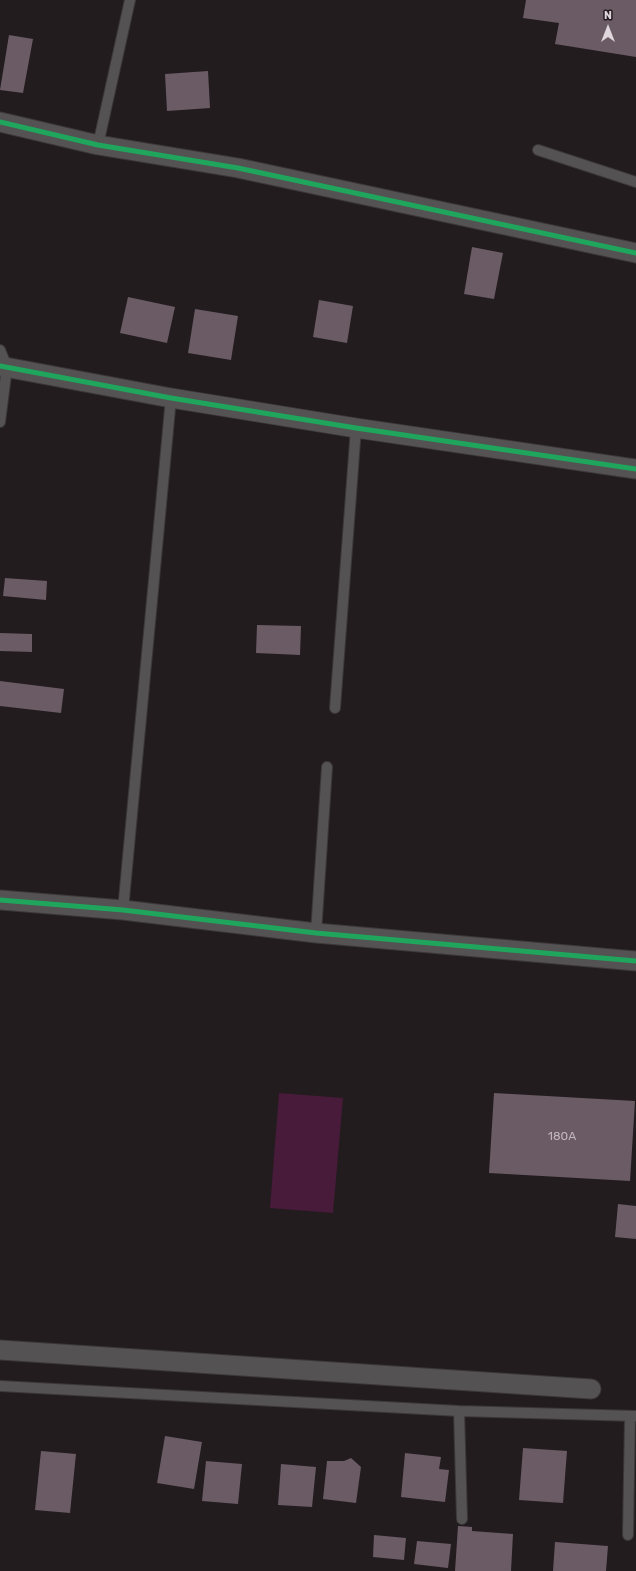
<!DOCTYPE html>
<html>
<head>
<meta charset="utf-8">
<style>
  body { margin:0 }
  #map { position:relative; width:636px; height:1571px; overflow:hidden; background:#221c1f; font-family:Rubik,sans-serif }
  canvas { display:block }
  .north { position:absolute; left:588px; top:8px; width:40px; height:40px; -webkit-text-stroke:3px #241a20; paint-order:stroke; rotate:0deg; font-size:11px; font-weight:700; line-height:16px; text-align:center; color:#dfd7db }
  .north::after { content:''; display:block; margin:auto; width:14px; height:18px; background:#dfd7db; clip-path:polygon(50% 0,100% 100%,50% 72%,0 100%) }
</style>
</head>
<body>
<div id="map">
<canvas width="636" height="1571"></canvas>
<div class="north">N</div>
</div>
<script>
const ctx = document.querySelector('canvas').getContext('2d');
ctx.lineJoin = 'round';
function fillPath(path, color) {
  ctx.fillStyle = color;
  ctx.fill(path, 'evenodd');
}
function shape(rows) {
  const path = new Path2D();
  for (const r of rows) {
    path.moveTo(r[0], r[1]);
    for (let i = 2; i < r.length; i += 2) path.lineTo(r[i], r[i + 1]);
  }
  return path;
}
function trace(path, color, width, dash) {
  ctx.strokeStyle = color;
  ctx.lineWidth = width;
  ctx.lineCap = dash ? 'butt' : 'round';
  ctx.setLineDash(dash || []);
  ctx.stroke(path);
}
function drawText(font, color, halo, rows, align = 'center') {
  ctx.font = font + ' Rubik,sans-serif';
  ctx.lineWidth = 4;
  ctx.setLineDash([]);
  ctx.textBaseline = 'middle';
  ctx.strokeStyle = halo;
  ctx.fillStyle = color;
  for (const [text, x, y, turn = 0] of rows) {
    ctx.save();
    ctx.translate(x, y);
    ctx.rotate((+turn || 0) * Math.PI / 180);
    ctx.textAlign = isNaN(turn) ? turn : align;
    if (halo) ctx.strokeText(text, 0, 0);
    ctx.fillText(text, 0, 0);
    ctx.restore();
  }
}
fillPath(shape([
  [279,1093,343,1098,333,1213,270,1208]
]), '#471b39');
fillPath(shape([
  [526,0,636,0,636,57,555,44,559,23,523,18],
  [9,35,33,39,23,93,0,90],
  [208,71,210,108,167,111,165,74],
  [472,247,503,253,494,299,464,294],
  [128,297,175,307,167,343,120,333],
  [319,300,353,306,347,343,313,337],
  [195,309,238,316,231,360,188,353],
  [5,578,47,581,46,600,3,596],
  [257,625,301,626,300,655,256,653],
  [0,633,32,634,32,652,0,651],
  [0,681,64,689,61,713,0,706],
  [494,1093,635,1101,630,1181,489,1173],
  [618,1204,636,1206,636,1239,615,1237],
  [165,1436,202,1442,194,1489,157,1483],
  [523,1448,567,1451,563,1503,519,1500],
  [41,1451,76,1454,70,1513,35,1510],
  [405,1453,441,1457,439,1469,449,1470,445,1502,401,1497],
  [351,1458,361,1467,356,1503,323,1499,327,1461,344,1461],
  [206,1461,242,1464,238,1504,202,1501],
  [281,1464,316,1467,312,1507,278,1505],
  [458,1526,472,1527,472,1531,513,1534,511,1571,455,1571],
  [374,1535,406,1538,404,1560,373,1557],
  [417,1541,451,1544,448,1568,414,1564],
  [555,1542,608,1546,606,1571,553,1571]
]), '#6b5b64');
const lane = shape([
  [98,145,130,0],
  [538,150,636,182],
  [0,350,7,367,0,422],
  [335,708,356,428],
  [123,910,171,398],
  [316,933,327,767],
  [0,1386,459,1411,636,1416],
  [459,1411,462,1519],
  [628,1535,630,1416]
]);
const street = shape([
  [0,122,98,145,238,168,636,253],
  [0,366,171,398,356,428,636,469],
  [0,900,123,910,316,933,636,961],
  [0,1350,591,1389]
]);
trace(lane, '#3c3739', 12);
trace(street, '#3c3739', 21);
trace(lane, '#545252', 10);
trace(street, '#545252', 19);
trace(shape([
  [0,122,98,145,238,168,636,253],
  [0,366,171,398,356,428,636,469],
  [0,900,123,910,316,933,636,961]
]), '#20a55d', 5);
drawText('12px', '#c2b8bd', null, [
  ["180А",562,1137]
]);
</script>
</body>
</html>
